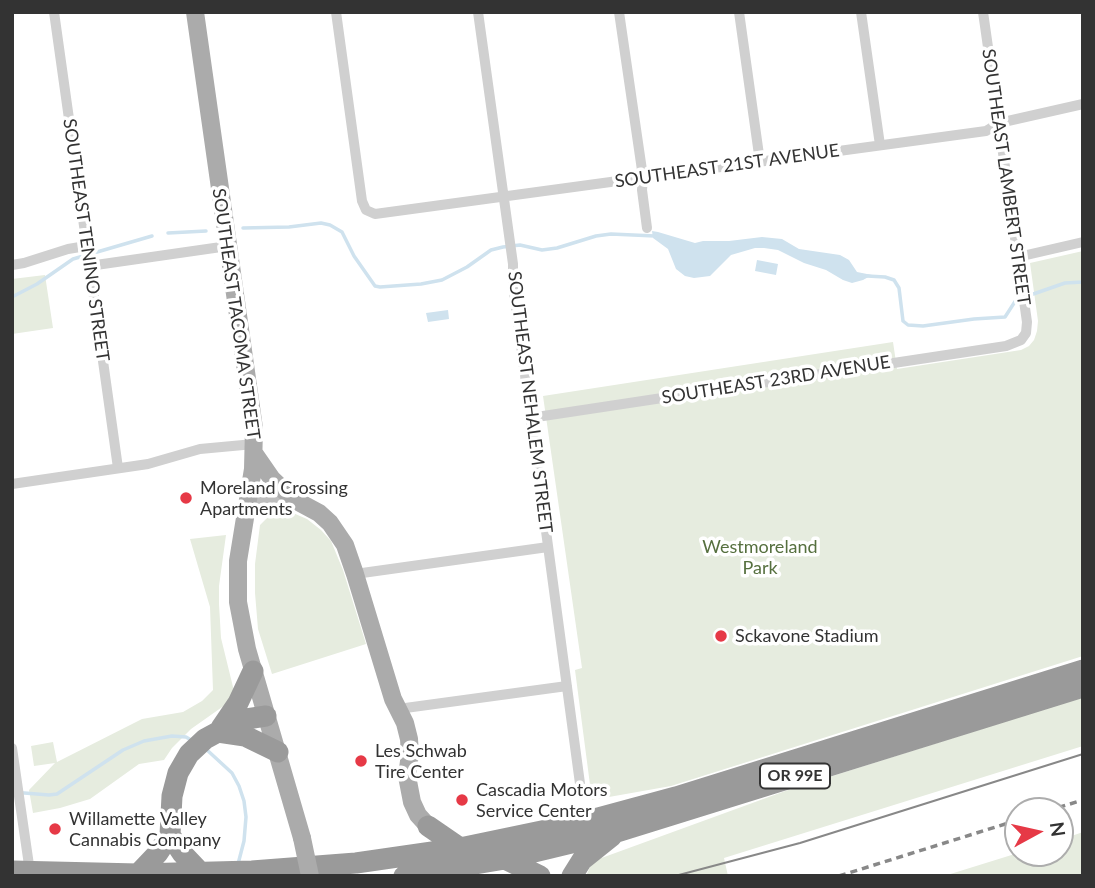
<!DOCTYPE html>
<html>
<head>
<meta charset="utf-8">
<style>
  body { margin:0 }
  #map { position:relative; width:1095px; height:888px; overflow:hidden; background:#fff; font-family:Lato,sans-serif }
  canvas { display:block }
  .frame { position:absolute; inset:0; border:14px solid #333; pointer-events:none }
  .north { position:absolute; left:1004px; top:797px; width:70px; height:70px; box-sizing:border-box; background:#fff; border:2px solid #adadad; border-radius:50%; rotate:82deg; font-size:19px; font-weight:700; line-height:28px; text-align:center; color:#333 }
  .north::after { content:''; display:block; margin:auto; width:24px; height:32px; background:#e63946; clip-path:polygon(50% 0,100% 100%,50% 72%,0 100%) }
</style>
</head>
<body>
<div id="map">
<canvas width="1095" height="888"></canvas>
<div class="frame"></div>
<div class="north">N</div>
</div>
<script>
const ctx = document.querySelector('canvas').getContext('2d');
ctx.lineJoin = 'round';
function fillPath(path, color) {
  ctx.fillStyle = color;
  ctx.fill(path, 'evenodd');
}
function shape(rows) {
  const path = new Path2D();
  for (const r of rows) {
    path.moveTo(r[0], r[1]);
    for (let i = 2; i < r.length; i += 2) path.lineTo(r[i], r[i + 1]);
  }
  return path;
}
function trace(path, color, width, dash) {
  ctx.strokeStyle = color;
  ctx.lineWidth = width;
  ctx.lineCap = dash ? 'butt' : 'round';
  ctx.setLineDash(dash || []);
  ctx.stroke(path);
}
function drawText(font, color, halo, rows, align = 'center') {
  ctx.font = font + ' Lato,sans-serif';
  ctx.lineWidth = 7;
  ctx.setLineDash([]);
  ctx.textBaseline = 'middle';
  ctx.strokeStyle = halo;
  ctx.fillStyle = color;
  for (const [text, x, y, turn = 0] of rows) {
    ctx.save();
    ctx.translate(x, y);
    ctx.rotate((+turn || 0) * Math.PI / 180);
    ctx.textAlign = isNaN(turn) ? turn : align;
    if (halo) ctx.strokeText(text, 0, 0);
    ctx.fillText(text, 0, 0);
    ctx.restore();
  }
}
fillPath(shape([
  [1083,251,1083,656,671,786,592,800,575,670,582,668,543,396,893,342,897,369,1021,350,1029,346,1034,340,1037,331,1038,321,1030,263],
  [45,275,53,328,12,334,12,279],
  [286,510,307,519,321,530,331,541,343,570,366,644,272,674,258,629,255,593,255,564,260,525,271,514],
  [226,535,219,586,219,604,221,638,234,691,225,705,191,729,172,748,164,760,139,764,90,799,60,808,33,813,29,790,55,763,34,766,31,746,53,742,57,762,142,719,183,712,202,701,213,690,210,607,190,539],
  [1083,697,1083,746,724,858,728,876,586,876,590,867,596,860,788,790],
  [1083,832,1083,876,944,876,1018,853,1060,853,1060,840]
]), '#e6ecdf');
fillPath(shape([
  [652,231,658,232,695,243,703,241,729,241,762,237,782,239,799,249,840,255,849,260,857,272,872,275,863,280,852,283,843,280,826,270,804,263,778,250,764,248,755,248,731,255,710,276,694,278,685,276,676,269,668,249,653,238],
  [757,260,778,264,776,275,755,271],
  [448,310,449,319,428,322,426,313]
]), '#cfe2ee');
trace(shape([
  [243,228,289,227,321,223,330,225,342,232,354,256,375,286,380,287,421,284,442,280,467,267,491,250,503,247,520,245,542,250,557,248,596,236,611,234,655,236],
  [168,233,206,231],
  [867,276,885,277,894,280,899,288,903,321,908,325,923,326,974,319,1005,317,1016,300,1065,283,1083,282],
  [12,297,37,284,73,259,152,236],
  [207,750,232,773,239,786,244,801,246,817,244,841,238,864],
  [12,792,49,795,57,794,123,750,144,741,172,736,186,737,191,740]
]), '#cfe2ee', 3.5);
trace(shape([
  [54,12,118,468],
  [336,12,362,201,366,210,375,214,986,131,999,123,1083,104],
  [478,12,513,264,513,286,581,791],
  [619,12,643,177,642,190,647,228],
  [739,12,760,162],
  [861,12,880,145],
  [1018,257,1083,242],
  [12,265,24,263,68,249,86,246],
  [89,266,228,246],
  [530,418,1006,346,1021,340,1026,333,1027,322,983,12],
  [12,484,148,464,200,449,254,444],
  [355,574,548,547],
  [398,709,567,686],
  [12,748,30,872]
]), '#d0d0d0', 10);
trace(shape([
  [249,497,277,496,293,499]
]), '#bdbdbd', 16);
trace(shape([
  [195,12,254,428,253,469,238,561,238,602,247,649,302,838],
  [254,453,272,479,293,499,319,513,330,523,345,545,355,574,393,699,405,723,409,739,410,754,407,776,412,802,418,815,428,826]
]), '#ababab', 18);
trace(shape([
  [221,728,238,703,253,671],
  [218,732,245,736,278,752],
  [428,826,460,848],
  [505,859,540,876],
  [12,871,138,874,252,871,356,863,460,848,580,823,676,797,1083,670],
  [201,873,182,853,170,835,172,796,178,773,189,754,205,739,240,720,266,716],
  [138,874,158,853,170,835],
  [404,876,505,859,617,832,1083,687],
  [572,876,582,860,612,836]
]), '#9a9a9a', 21);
trace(shape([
  [675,876,800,843,1083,754]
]), '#888', 2);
trace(shape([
  [1047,811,1083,800],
  [839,876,1018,820]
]), '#888', 3.5, [7, 5]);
trace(shape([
  [302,838,310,876]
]), '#ababab', 18);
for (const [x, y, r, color] of [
  [186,498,7,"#e63946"],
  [721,636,7,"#e63946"],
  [361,761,7,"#e63946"],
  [462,800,7,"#e63946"],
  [55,829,7,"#e63946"]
]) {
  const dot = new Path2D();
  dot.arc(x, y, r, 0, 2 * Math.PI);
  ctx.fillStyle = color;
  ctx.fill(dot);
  trace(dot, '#fff', 2.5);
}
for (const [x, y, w] of [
  [795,776,70]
]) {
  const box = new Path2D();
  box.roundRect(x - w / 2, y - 12.5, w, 25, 5);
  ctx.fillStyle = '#fff';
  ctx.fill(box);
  trace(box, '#333', 2);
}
drawText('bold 16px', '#333', null, [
  ["OR 99E",795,776]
]);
drawText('18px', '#333', '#fff', [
  ["SOUTHEAST 21ST AVENUE",727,166,-8],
  ["SOUTHEAST LAMBERT STREET",1006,177,82],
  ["SOUTHEAST TENINO STREET",86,240,82],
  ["SOUTHEAST TACOMA STREET",236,314,82],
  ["SOUTHEAST 23RD AVENUE",776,380,-9],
  ["SOUTHEAST NEHALEM STREET",530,402,83]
]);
drawText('18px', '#333', '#fff', [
  ["Moreland Crossing",200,488],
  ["Apartments",200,509],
  ["Sckavone Stadium",735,636],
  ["Les Schwab",375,751],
  ["Tire Center",375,772],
  ["Cascadia Motors",476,790],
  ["Service Center",476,811],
  ["Willamette Valley",69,819],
  ["Cannabis Company",69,840]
], 'left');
drawText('18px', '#56703f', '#fff', [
  ["Westmoreland",760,547],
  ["Park",760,568]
]);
</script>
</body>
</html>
